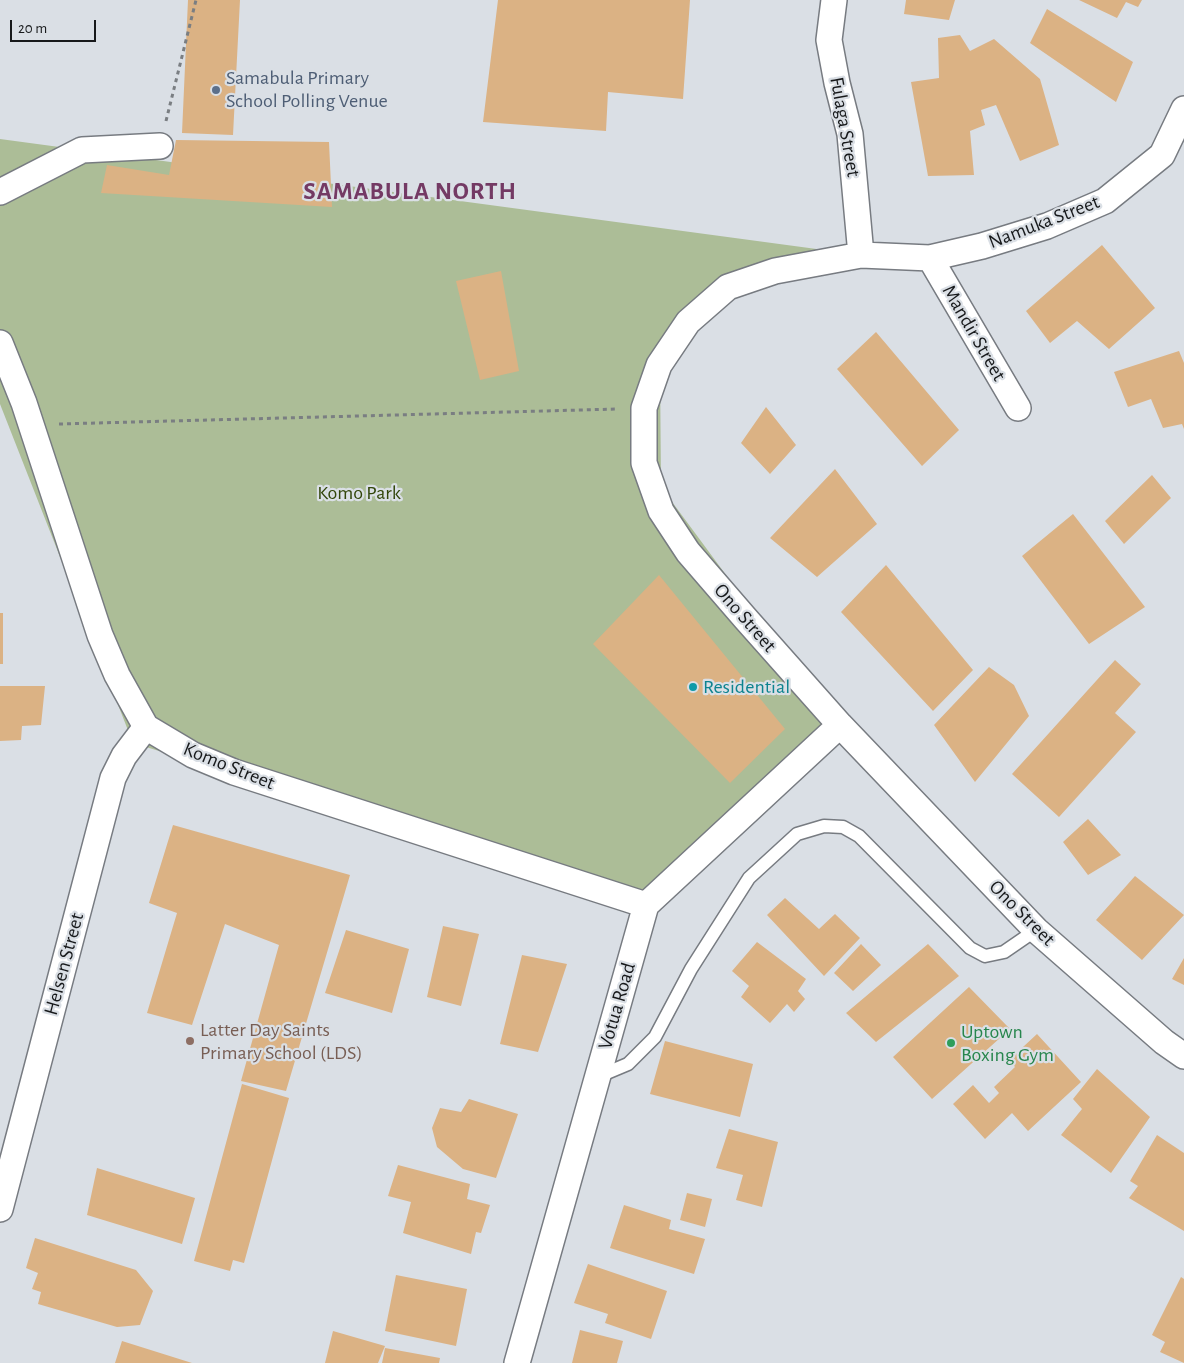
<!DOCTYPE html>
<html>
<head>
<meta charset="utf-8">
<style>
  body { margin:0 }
  #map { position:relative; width:1184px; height:1363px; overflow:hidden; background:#dadfe5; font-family:"Alegreya Sans",sans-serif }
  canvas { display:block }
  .scale { position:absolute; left:10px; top:20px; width:86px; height:22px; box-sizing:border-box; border:2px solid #17191b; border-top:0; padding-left:6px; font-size:15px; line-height:18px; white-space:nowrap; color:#17191b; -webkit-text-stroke:4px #dadfe5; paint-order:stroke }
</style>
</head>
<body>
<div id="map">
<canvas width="1184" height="1363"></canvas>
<div class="scale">20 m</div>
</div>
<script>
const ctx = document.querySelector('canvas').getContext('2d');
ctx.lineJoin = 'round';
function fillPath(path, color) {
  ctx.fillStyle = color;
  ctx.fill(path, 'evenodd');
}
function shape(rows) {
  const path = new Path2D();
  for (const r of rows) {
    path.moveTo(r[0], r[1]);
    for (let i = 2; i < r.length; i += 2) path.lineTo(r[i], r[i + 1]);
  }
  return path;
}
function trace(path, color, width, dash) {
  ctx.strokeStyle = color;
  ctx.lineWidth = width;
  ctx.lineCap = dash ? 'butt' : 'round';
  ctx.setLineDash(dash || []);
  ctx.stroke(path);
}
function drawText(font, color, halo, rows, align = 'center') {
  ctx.font = font + ' "Alegreya Sans",sans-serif';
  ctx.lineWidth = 4.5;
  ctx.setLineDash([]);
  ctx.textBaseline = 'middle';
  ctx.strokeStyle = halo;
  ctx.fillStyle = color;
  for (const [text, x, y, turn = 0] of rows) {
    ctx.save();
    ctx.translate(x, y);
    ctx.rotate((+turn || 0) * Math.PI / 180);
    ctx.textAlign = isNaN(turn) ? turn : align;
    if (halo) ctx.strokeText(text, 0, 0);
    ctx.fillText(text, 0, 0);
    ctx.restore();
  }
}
fillPath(shape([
  [0,139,861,255,726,277,660,366,661,487,842,732,646,900,133,743,0,404]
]), '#acbd97');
fillPath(shape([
  [188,0,240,0,233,135,182,133],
  [498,0,690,0,683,99,608,92,606,131,483,122],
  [906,0,955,0,949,20,904,14],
  [1079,0,1142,0,1138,7,1126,2,1117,18],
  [1047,9,1133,62,1116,102,1030,43],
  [960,35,970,51,994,39,1040,79,1059,145,1020,161,996,105,981,110,985,125,970,131,974,175,928,176,911,82,939,78,938,38],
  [176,140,329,142,332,207,101,193,107,165,169,175],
  [1102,245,1155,308,1109,349,1077,321,1050,343,1026,311],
  [501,271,519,371,480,380,456,281],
  [876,332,959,430,922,466,837,369],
  [1179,351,1184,363,1184,429,1182,424,1163,428,1151,399,1128,407,1114,372],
  [766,407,796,445,770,474,741,443],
  [835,469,877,524,817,577,770,538],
  [1152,475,1171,498,1124,544,1105,521],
  [1073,514,1145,607,1089,644,1022,556],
  [886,565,973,670,933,711,841,612],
  [659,575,785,729,730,783,593,644],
  [0,613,3,613,3,664,0,664],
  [1115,660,1141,684,1115,713,1136,732,1059,817,1012,774],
  [989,667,1014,685,1029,716,975,782,934,725],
  [0,686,45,686,41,725,22,726,21,740,0,741],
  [1088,819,1121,855,1088,875,1063,842],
  [173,825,350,875,286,1091,241,1081,279,945,225,924,192,1025,147,1013,177,913,149,903],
  [1135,876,1184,915,1142,960,1096,920],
  [785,898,819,929,835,914,860,938,824,976,767,915],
  [443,926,479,934,461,1006,427,997],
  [346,930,409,949,392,1013,325,993],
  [757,942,806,979,798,991,805,999,794,1012,787,1004,770,1023,741,997,749,986,732,971],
  [861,944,881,965,853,991,834,973],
  [928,944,959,976,876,1042,846,1013],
  [522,955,567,964,538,1052,500,1044],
  [1184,958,1184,985,1172,979],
  [969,987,1010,1029,932,1099,893,1057],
  [1037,1034,1081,1082,1028,1131,1012,1113,985,1139,953,1104,973,1085,989,1103,999,1093,994,1087,1015,1067,1009,1060],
  [665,1041,753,1064,740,1117,650,1094],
  [1097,1069,1150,1117,1111,1173,1061,1135,1082,1109,1073,1099],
  [242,1084,289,1098,244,1263,233,1260,230,1271,194,1261],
  [469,1099,518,1114,496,1178,463,1169,437,1147,432,1128,440,1108,461,1112],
  [729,1129,778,1142,762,1207,736,1200,743,1175,716,1168],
  [1157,1135,1184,1153,1184,1231,1129,1198,1138,1186,1130,1181],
  [398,1165,470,1184,467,1199,490,1205,481,1233,476,1232,471,1254,403,1233,411,1202,388,1196],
  [97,1168,195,1198,182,1244,87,1215],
  [687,1193,712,1199,705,1227,680,1220],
  [624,1205,671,1220,669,1229,705,1239,694,1274,610,1248],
  [35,1238,136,1270,153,1291,140,1325,117,1327,38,1304,41,1292,32,1289,38,1273,26,1268],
  [588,1264,667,1291,651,1339,605,1323,608,1314,574,1303],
  [396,1275,467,1289,456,1346,385,1331],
  [1181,1277,1184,1279,1184,1363,1160,1352,1165,1342,1152,1335],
  [580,1330,623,1341,617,1363,572,1363],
  [333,1331,385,1346,378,1363,325,1363],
  [122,1341,192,1363,115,1363],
  [385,1348,440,1358,439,1363,382,1363]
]), '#dbb284');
const lane = shape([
  [597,1077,628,1064,655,1037,691,969,749,878,797,834,824,826,843,827,859,836,970,948,985,956,1004,952,1036,930]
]);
const street = shape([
  [834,0,829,40,837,83,850,134,861,255],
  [1184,109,1162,155,1105,201,1047,226,982,246,930,258,861,255,775,271,728,287,688,322,659,365,644,408,644,463,661,511,688,552,745,618,840,725,1036,930,1164,1042,1184,1056],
  [0,192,82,150,160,146],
  [930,258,1018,408],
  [0,343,24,403,100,635,117,675,146,727,193,755,234,772,646,905],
  [0,1209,113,778,124,756,146,727],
  [517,1363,646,905,840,725]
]);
trace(lane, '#777b81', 15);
trace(street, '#777b81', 28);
trace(shape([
  [166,121,196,0],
  [59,424,618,409]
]), '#7a7e82', 3, [4, 4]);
trace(lane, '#fff', 12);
trace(street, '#fff', 25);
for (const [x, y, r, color] of [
  [216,90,5,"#5c6f8a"],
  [693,687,5,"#0f9aa8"],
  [190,1041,5,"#8d6e63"],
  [951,1043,5,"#2e9e5b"]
]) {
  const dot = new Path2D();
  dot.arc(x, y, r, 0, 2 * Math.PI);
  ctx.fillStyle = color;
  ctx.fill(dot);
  trace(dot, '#dadfe5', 2);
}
drawText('20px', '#4e5e75', '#dadfe5', [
  ["Samabula Primary",226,78],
  ["School Polling Venue",226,101]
], 'left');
drawText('20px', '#17191b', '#dadfe5', [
  ["Fulaga Street",845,127,80],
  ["Namuka Street",1044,222,-21],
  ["Mandir Street",974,333,60],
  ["Ono Street",745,618,49],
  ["Komo Street",229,766,22],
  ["Ono Street",1022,913,45],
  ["Helsen Street",64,964,-75],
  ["Votua Road",617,1006,-74]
]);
drawText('20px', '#32460a', '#dadfe5', [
  ["Komo Park",359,493]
]);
drawText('20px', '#0d838f', '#dadfe5', [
  ["Residential",703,687]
], 'left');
drawText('20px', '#785e54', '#dadfe5', [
  ["Latter Day Saints",200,1030],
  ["Primary School (LDS)",200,1053]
], 'left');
drawText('20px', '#27864d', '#dadfe5', [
  ["Uptown",961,1032],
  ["Boxing Gym",961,1055]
], 'left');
ctx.letterSpacing = '1px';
drawText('bold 25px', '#743a64', '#dadfe5', [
  ["SAMABULA NORTH",410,191]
]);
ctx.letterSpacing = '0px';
</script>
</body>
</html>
